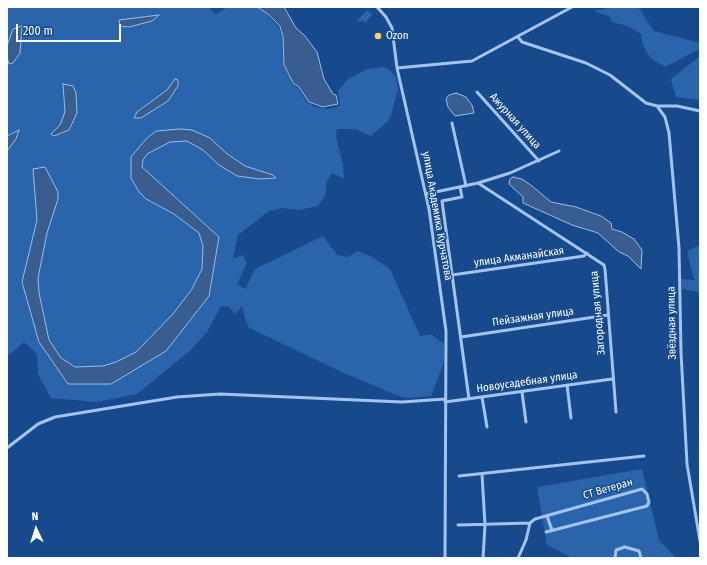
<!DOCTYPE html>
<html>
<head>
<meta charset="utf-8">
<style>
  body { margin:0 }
  #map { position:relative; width:707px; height:565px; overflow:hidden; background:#174a8c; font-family:"Fira Sans Condensed",sans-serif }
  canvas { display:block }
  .frame { position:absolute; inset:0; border:8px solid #fff; pointer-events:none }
  .north { position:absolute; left:16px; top:509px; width:40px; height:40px; -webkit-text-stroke:3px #174a8c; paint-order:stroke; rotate:356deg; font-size:11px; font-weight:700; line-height:16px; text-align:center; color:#fff }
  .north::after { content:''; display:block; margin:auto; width:14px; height:18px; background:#fff; clip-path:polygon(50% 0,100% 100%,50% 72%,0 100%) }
  .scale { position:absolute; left:16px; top:24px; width:105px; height:18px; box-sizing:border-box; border:2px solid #fff; border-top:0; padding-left:5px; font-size:12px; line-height:14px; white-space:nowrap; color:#fff; -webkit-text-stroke:3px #174a8c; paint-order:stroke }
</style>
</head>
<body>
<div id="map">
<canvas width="707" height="565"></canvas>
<div class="frame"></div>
<div class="north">N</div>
<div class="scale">200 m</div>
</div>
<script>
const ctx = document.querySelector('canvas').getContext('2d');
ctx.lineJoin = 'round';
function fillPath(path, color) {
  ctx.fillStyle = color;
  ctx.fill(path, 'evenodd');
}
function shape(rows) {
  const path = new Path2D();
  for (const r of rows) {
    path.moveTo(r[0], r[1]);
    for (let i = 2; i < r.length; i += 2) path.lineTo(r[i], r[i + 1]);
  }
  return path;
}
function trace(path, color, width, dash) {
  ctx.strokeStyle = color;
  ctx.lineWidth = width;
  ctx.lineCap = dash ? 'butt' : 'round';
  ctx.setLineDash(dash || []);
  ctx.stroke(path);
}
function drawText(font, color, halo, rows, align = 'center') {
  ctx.font = font + ' "Fira Sans Condensed",sans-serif';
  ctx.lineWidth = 3;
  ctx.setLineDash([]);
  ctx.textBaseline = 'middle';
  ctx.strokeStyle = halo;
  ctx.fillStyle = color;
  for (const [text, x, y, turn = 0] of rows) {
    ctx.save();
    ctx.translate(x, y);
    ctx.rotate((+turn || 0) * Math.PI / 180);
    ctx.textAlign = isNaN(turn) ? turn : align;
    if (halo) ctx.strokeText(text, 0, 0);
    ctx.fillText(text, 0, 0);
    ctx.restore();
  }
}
fillPath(shape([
  [7,7,208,7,216,14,227,7,255,7,265,12,279,27,282,37,283,65,292,83,298,88,308,103,315,107,328,109,340,106,338,91,348,79,367,69,383,67,390,70,396,77,398,88,391,116,388,121,371,136,355,129,337,129,336,136,343,165,344,179,332,173,326,183,326,194,318,206,298,210,283,208,269,211,238,235,233,259,242,255,247,263,237,284,245,289,255,269,323,236,337,255,349,257,357,251,372,257,390,269,420,336,431,334,444,344,444,362,431,396,408,398,398,396,342,372,249,328,246,321,242,306,235,314,229,307,221,306,207,332,191,350,137,394,97,402,51,398,38,374,37,354,24,342,7,357],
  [614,7,638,7,654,31,700,43,700,49,665,67,650,58,643,45,641,34,628,26,612,22,609,16,593,11],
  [367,10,372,15,365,23,363,20,359,22,357,21],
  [700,56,700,100,676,97,671,79],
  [700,245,700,298,698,292,682,289,681,279,694,280,687,251],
  [642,469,659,540,676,558,572,558,547,545,537,487]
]), '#2a64ab');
const water = shape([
  [257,7,284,7,296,28,305,36,317,52,324,79,333,94,336,95,338,104,323,107,309,102,299,87,293,83,284,65,283,37,280,26,268,14,257,7],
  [159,15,152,21,129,27,120,26,119,20,159,15],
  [22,26,20,53,13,63,9,64,7,57,7,46,13,29,22,26],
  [175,79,178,80,178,86,168,101,141,118,134,118,137,112,167,90,175,79],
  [63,84,73,86,76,93,77,113,69,130,54,136,51,134,60,125,65,112,63,84],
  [456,93,466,97,472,105,474,113,455,116,448,107,446,99,449,95,456,93],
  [180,129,192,130,210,138,226,153,245,166,273,175,276,178,260,179,237,176,219,165,203,150,187,141,170,142,147,154,143,160,142,167,219,237,209,296,166,351,111,384,68,384,39,342,22,282,37,220,33,169,45,167,58,192,58,199,47,233,38,278,39,293,49,340,61,358,75,367,103,366,116,362,136,352,173,314,192,289,202,269,203,246,199,233,174,214,146,199,139,192,131,178,131,157,147,138,156,131,180,129],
  [19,130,16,139,7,151,7,136,19,130],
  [513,177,522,179,532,186,551,202,576,207,601,216,611,223,612,229,622,232,634,239,642,250,641,269,628,256,619,252,598,233,572,225,523,203,523,197,509,184,510,179,513,177]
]);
fillPath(water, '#385d8e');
trace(water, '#94bff1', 1);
trace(shape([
  [377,7,386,17,392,28,397,68],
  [518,37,522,42,586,63,610,75,646,103,657,106,677,106,700,111],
  [477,92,539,161],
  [657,106,665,117,669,133,679,248,681,352,687,464,700,541],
  [452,123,466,186],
  [478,183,604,265,605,269,616,412],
  [460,187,462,197,442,201,469,399],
  [426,194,478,183,510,173,559,151],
  [452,275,584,256,587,253],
  [461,337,608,315],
  [567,385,571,418],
  [522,392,526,422],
  [482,397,487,427],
  [445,402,612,379],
  [7,448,38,424,55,417,177,397,220,394,402,402,445,399],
  [482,474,485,525,483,558],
  [459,476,644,456],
  [547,516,552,530],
  [458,525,530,523],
  [445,558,446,331,429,209,397,68,472,61,572,7],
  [518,558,526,540,530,523,535,519,642,489,647,494,649,502,647,506,546,532],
  [615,558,616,550,625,547,639,551,641,558]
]), '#a2c4ef', 3);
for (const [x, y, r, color] of [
  [378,36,4,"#ffd260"]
]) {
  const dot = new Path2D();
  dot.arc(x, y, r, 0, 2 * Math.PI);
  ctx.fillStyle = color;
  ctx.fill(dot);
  trace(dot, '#174a8c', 1.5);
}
drawText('11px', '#fff', '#174a8c', [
  ["Ozon",386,36]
], 'left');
drawText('11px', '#fff', '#174a8c', [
  ["Ажурная улица",515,121,48],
  ["улица Академика Курчатова",437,216,80],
  ["улица Акманайская",519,257,-8],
  ["Загородная улица",598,313,-95],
  ["Пейзажная улица",533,317,-8],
  ["Звёздная улица",672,323,-91],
  ["Новоусадебная улица",527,382,-8],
  ["СТ Ветеран",608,489,-16]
]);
</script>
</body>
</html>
